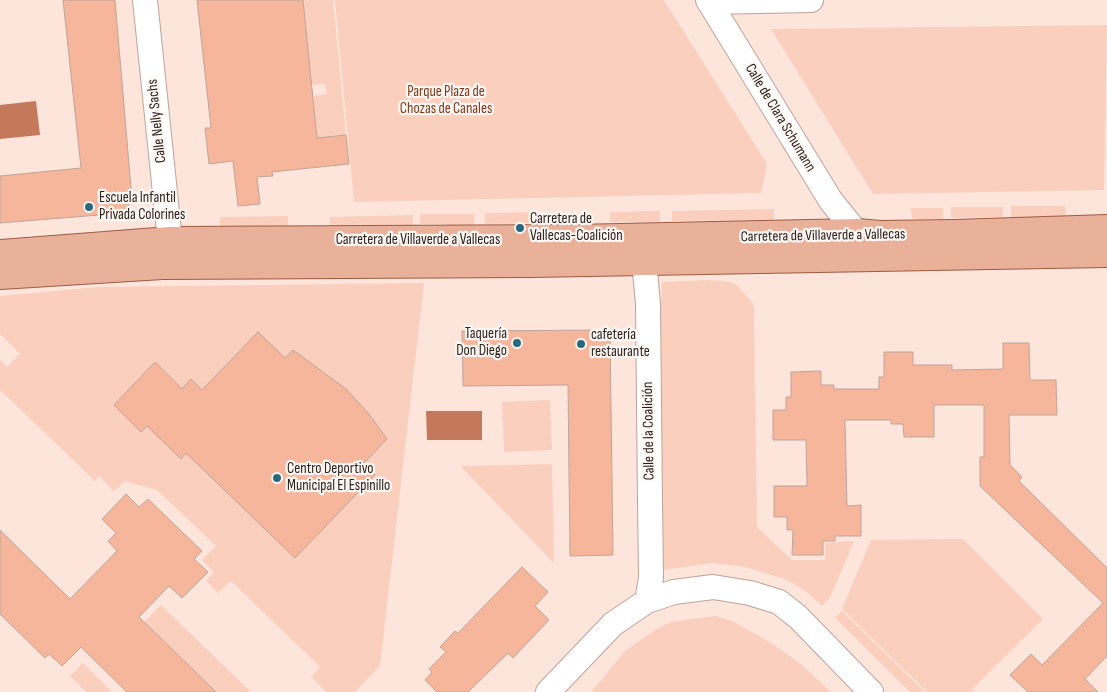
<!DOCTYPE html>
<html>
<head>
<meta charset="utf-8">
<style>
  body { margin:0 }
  canvas { display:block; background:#fde5dc }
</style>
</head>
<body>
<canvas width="1107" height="692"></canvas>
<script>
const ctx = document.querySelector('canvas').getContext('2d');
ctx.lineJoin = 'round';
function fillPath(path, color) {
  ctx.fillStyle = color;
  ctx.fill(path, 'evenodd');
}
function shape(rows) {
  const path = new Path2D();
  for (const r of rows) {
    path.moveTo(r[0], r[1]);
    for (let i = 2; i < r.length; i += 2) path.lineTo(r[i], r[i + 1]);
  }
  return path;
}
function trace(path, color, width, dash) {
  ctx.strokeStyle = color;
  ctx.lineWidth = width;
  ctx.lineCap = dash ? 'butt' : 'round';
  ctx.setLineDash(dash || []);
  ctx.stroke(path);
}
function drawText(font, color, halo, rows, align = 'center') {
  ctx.font = font + ' "Sofia Sans Condensed",sans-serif';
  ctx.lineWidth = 4.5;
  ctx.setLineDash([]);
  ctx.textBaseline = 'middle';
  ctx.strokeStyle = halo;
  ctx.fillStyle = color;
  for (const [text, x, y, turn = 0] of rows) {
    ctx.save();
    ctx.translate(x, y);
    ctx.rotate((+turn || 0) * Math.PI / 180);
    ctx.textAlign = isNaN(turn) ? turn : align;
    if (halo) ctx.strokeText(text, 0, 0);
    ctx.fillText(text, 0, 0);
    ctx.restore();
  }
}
fillPath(shape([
  [303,0,333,0,346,135,317,138,313,96,327,94,325,84,312,85],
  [335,0,664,0,767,164,761,193,354,202],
  [1107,25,1104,190,873,194,771,29],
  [1011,206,1065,206,1066,217,1011,218],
  [951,207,1003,207,1003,217,951,218],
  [911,208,943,208,943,219,912,219],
  [774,209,774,220,672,221,672,211],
  [660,211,660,222,610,222,610,212],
  [537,212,537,223,485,224,485,213],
  [420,214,474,214,474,232,448,232,447,224,420,224],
  [413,215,413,225,330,226,330,217],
  [288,216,288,226,220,227,220,217],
  [710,280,731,282,738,286,754,305,757,527,792,560,825,560,825,543,854,541,830,598,822,606,808,593,787,580,746,567,712,563,657,571,657,306,661,306,662,282],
  [424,283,380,666,355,692,324,692,325,690,311,677,320,667,231,581,218,593,206,581,214,572,202,560,216,546,157,490,125,481,114,491,99,476,95,481,0,390,0,360,7,367,20,354,0,334,0,296,98,287],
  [550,400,552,450,504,452,502,402],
  [552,464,554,563,460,466],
  [963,539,1043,619,972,689,975,692,927,692,842,609,871,540],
  [161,605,251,692,216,692,144,622],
  [842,611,925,692,910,692,835,618],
  [715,616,732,621,768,641,801,664,831,692,591,692,626,650,655,630,671,622],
  [83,663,112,692,86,692,70,676]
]), '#fbcfbd');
fillPath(shape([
  [36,101,40,135,0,139,0,105],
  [426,411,482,411,482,440,427,440]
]), '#c4795c');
const building = shape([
  [63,0,115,0,132,200,124,213,0,223,0,176,81,168,63,0],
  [197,0,303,0,317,138,346,135,349,164,272,172,273,176,257,177,260,204,238,206,233,161,209,164,205,128,211,128,197,0],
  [610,330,613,555,570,556,568,385,463,386,462,331,610,330],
  [258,332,285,358,293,350,346,389,368,413,387,439,363,464,375,475,295,558,186,453,181,459,147,426,141,432,114,405,155,362,182,389,191,379,202,390,258,332],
  [1003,343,1029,343,1030,380,1056,380,1057,415,1009,415,1010,465,1022,477,1019,481,1107,568,1107,656,1085,679,1098,692,1028,692,1010,675,1031,654,1042,665,1103,603,980,486,980,457,984,457,984,405,934,405,934,437,904,437,903,424,891,424,891,420,845,420,847,506,861,505,861,536,835,536,835,541,823,541,823,555,792,555,793,530,787,530,787,517,774,517,774,486,807,486,806,440,773,440,773,410,786,410,786,397,791,397,791,372,821,371,821,385,834,385,834,389,879,389,879,377,884,377,884,352,913,352,913,365,952,365,952,370,1003,369,1003,343],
  [126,494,139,507,148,499,202,551,194,559,208,572,182,598,169,586,139,617,216,692,127,692,81,647,62,666,49,654,45,658,0,614,0,530,70,599,117,551,108,541,116,533,102,519,126,494],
  [522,567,548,592,535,606,549,620,513,658,508,653,468,692,437,692,425,680,432,672,429,669,446,652,440,647,455,631,458,633,522,567]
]);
fillPath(building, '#f5b69c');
trace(building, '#c0a49a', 1);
const minor = shape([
  [145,0,170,241],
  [708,0,831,201,857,233],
  [709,2,811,0],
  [644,260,648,304,650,502,651,578,647,601],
  [548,692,613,624,647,601,674,592,713,587,750,593,779,602,798,617,871,692]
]);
const major = shape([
  [0,254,170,241,572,239,857,233,880,235,954,234,1107,229],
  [0,275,162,265,531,263,1107,253]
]);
trace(minor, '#bea298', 26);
trace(major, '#9d5c42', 30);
trace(minor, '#fff', 24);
trace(major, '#e9b19a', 28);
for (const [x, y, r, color] of [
  [89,207,5,"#29697e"],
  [520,228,5,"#29697e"],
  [517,343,5,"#29697e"],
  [581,344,5,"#29697e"],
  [277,478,5,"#29697e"]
]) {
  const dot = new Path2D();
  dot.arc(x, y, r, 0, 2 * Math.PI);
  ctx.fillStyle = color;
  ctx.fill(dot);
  trace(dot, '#fdf7f4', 2);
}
drawText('15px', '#7d3718', '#fdf7f4', [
  ["Parque Plaza de",446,92],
  ["Chozas de Canales",446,109]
]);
drawText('15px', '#2b201c', '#fdf7f4', [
  ["Calle de Clara Schumann",780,118,59],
  ["Calle Nelly Sachs",157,121,-96],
  ["Carretera de Villaverde a Vallecas",823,236,-1],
  ["Carretera de Villaverde a Vallecas",418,240],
  ["Calle de la Coalición",649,431,-91]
]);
drawText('15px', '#2b201c', '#fdf7f4', [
  ["Escuela Infantil",99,198],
  ["Privada Colorines",99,215],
  ["Carretera de",530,219],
  ["Vallecas-Coalición",530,236],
  ["Taquería",507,334,"right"],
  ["Don Diego",507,351,"right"],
  ["cafetería",591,335],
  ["restaurante",591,352],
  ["Centro Deportivo",287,469],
  ["Municipal El Espinillo",287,486]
], 'left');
</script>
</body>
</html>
